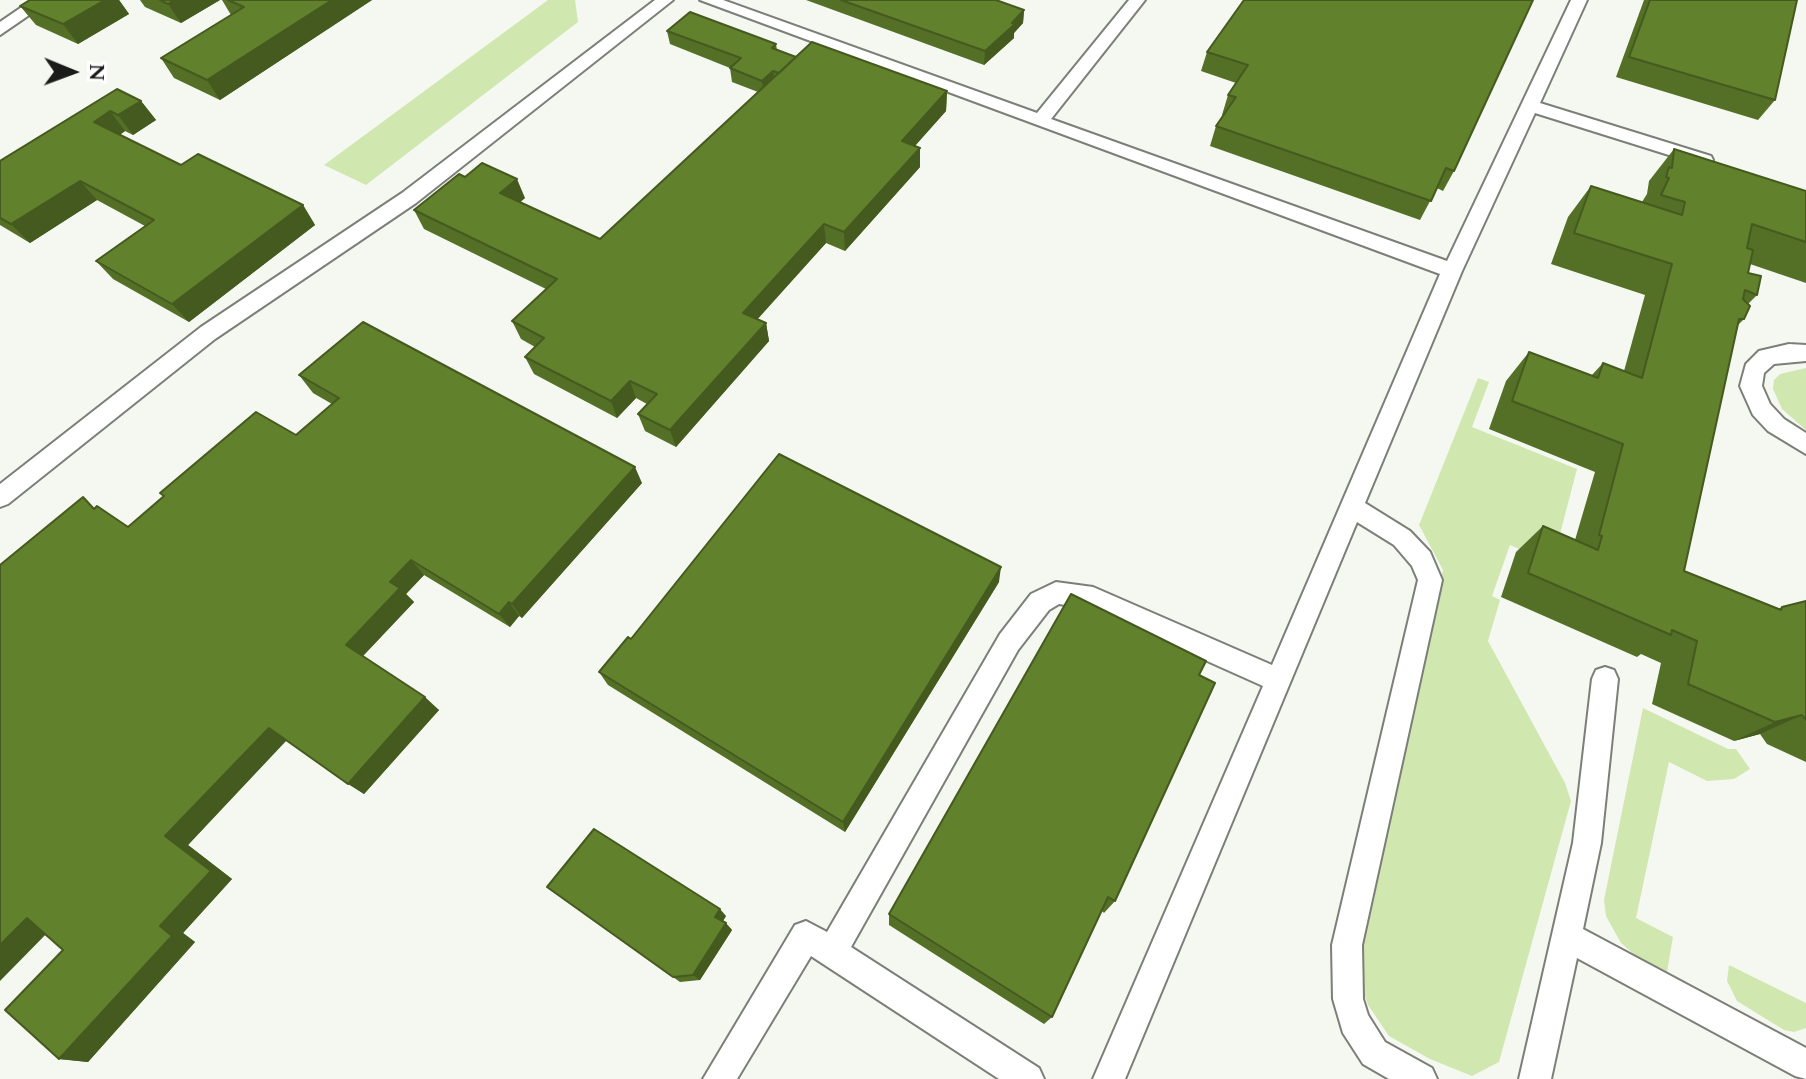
<!DOCTYPE html>
<html>
<head>
<meta charset="utf-8">
<style>
  body { margin:0 }
  #map { position:relative; width:1806px; height:1079px; overflow:hidden; background:#f4f8f0; font-family:Spectral,serif }
  canvas { display:block }
  .north { position:absolute; left:32px; top:32px; width:80px; height:80px; -webkit-text-stroke:6px #fff; paint-order:stroke; rotate:91deg; font-size:22px; font-weight:700; line-height:32px; text-align:center; color:#1b1c19 }
  .north::after { content:''; display:block; margin:auto; width:28px; height:36px; background:#1b1c19; clip-path:polygon(50% 0,100% 100%,50% 72%,0 100%) }
</style>
</head>
<body>
<div id="map">
<canvas width="1806" height="1079"></canvas>
<div class="north">N</div>
</div>
<script>
const ctx = document.querySelector('canvas').getContext('2d');
ctx.lineJoin = 'round';
function fillPath(path, color) {
  ctx.fillStyle = color;
  ctx.fill(path, 'evenodd');
}
function shape(rows) {
  const path = new Path2D();
  for (const r of rows) {
    path.moveTo(r[0], r[1]);
    for (let i = 2; i < r.length; i += 2) path.lineTo(r[i], r[i + 1]);
  }
  return path;
}
function trace(path, color, width, dash) {
  ctx.strokeStyle = color;
  ctx.lineWidth = width;
  ctx.lineCap = dash ? 'butt' : 'round';
  ctx.setLineDash(dash || []);
  ctx.stroke(path);
}
fillPath(shape([
  [548,0,575,0,578,22,366,185,324,165],
  [1806,368,1806,430,1782,409,1773,389,1774,380,1780,374],
  [1478,378,1489,382,1472,427,1577,469,1554,557,1559,566,1510,545,1492,596,1500,600,1488,641,1565,783,1571,801,1499,1062,1472,1076,1430,1059,1389,1036,1368,1005,1361,985,1362,943,1443,570,1419,525],
  [1643,708,1728,749,1736,749,1750,769,1734,779,1707,781,1669,762,1636,918,1673,937,1667,972,1637,957,1621,943,1606,916,1604,900],
  [1729,965,1806,1003,1806,1028,1794,1032,1784,1030,1737,1001,1727,981]
]), '#d0e8b0');
const service = shape([
  [32,0,51,0,0,35,0,22,32,0],
  [655,0,673,0,416,203,215,339,8,504,0,507,0,484,201,327,402,193,655,0],
  [700,0,723,0,1037,113,1129,0,1145,0,1051,119,1447,261,1571,0,1587,0,1540,103,1711,156,1713,160,1711,164,1704,166,1535,113,1462,271,1365,503,1410,531,1430,552,1442,580,1362,945,1363,999,1368,1015,1385,1042,1432,1068,1437,1079,1389,1079,1363,1064,1343,1033,1333,999,1332,945,1418,580,1412,566,1394,545,1357,522,1125,1079,1093,1079,1263,686,1091,609,1059,604,1049,610,1018,650,851,947,1039,1068,1044,1079,999,1079,811,956,737,1079,703,1079,795,925,806,921,827,932,1000,634,1031,594,1056,582,1093,587,1272,665,1440,274,700,0],
  [1789,344,1806,345,1806,361,1774,364,1764,373,1762,386,1770,404,1784,419,1806,433,1806,454,1768,431,1753,415,1740,386,1746,364,1759,351,1789,344],
  [1605,667,1614,670,1618,679,1601,843,1583,929,1806,1048,1806,1079,1795,1076,1577,958,1551,1079,1519,1079,1573,843,1592,679,1596,670,1605,667]
]);
trace(service, '#7c7f78', 4);
fillPath(service, '#fff');
fillPath(shape([
  [30,0,119,0,129,14,78,44,36,25,20,6],
  [140,0,220,0,181,23,145,7],
  [222,0,372,0,220,100,174,78,161,58,231,15],
  [806,0,996,0,1024,10,1023,23,1014,33,1014,38,984,65],
  [1244,0,1454,171,1443,191,1437,188,1420,220,1210,146,1216,126,1224,115,1222,115,1228,95,1236,83,1201,71,1207,52],
  [1644,0,1797,0,1775,100,1758,120,1616,77],
  [667,31,776,44,777,50,796,57,947,91,946,111,915,146,920,167,845,251,826,243,757,319,766,323,769,341,676,447,645,431,638,414,647,404,636,398,617,418,534,374,525,357,535,347,521,339,512,321,546,289,424,229,414,210,525,198,520,202,600,239,758,92,732,82,730,68,670,44],
  [117,89,141,101,156,120,133,135,125,131,120,135,181,165,303,205,315,225,189,322,113,279,96,261,145,226,97,200,30,243,0,225,0,161],
  [1674,149,1806,191,1806,283,1750,264,1748,273,1757,295,1748,304,1744,319,1737,326,1684,571,1778,609,1782,607,1806,601,1806,762,1767,744,1760,734,1734,741,1652,704,1661,663,1641,654,1637,657,1501,597,1516,552,1543,526,1575,540,1595,472,1489,429,1506,381,1529,352,1591,376,1603,363,1624,371,1645,295,1551,264,1568,217,1591,186,1642,202,1647,194,1649,181],
  [299,375,642,483,522,618,519,616,510,627,424,575,406,594,414,602,363,656,439,710,364,794,286,740,188,845,232,879,183,933,195,942,88,1062,59,1059,63,950,46,934,96,507,128,527,296,435,332,404,313,393],
  [999,582,845,832,608,685,599,672,631,639],
  [1199,675,1115,901,1104,913,1102,911,1052,1017,1044,1024,889,925,889,914],
  [547,887,726,916,723,921,732,930,700,980,680,982]
]), '#546f26');
fillPath(shape([
  [105,0,119,0,129,14,78,44,63,24],
  [174,0,220,0,181,23,168,4],
  [332,0,372,0,220,100,207,80],
  [1024,10,1023,23,1014,33,1014,38,984,65,985,51],
  [773,71,775,84,764,94,762,81],
  [947,91,946,111,902,160,902,141],
  [141,101,156,120,133,135,118,115],
  [110,111,125,131,110,141,94,122],
  [920,148,920,167,845,251,844,232],
  [517,179,525,198,509,212,500,193],
  [80,181,97,200,30,243,11,224],
  [303,205,315,225,189,322,172,304],
  [824,224,826,243,747,331,743,313],
  [766,323,769,341,676,447,670,430],
  [630,381,636,398,617,418,611,401],
  [635,467,642,483,522,618,512,604],
  [411,560,424,575,406,594,414,602,361,658,346,645,390,582],
  [1001,567,999,582,845,832,843,822],
  [509,602,519,616,510,627,499,614],
  [425,697,439,710,364,794,348,784],
  [1802,715,1760,734,1734,741,1775,722],
  [269,728,287,740,188,845,232,879,183,933,195,942,88,1062,59,1059,160,926,165,836],
  [720,909,726,916,721,924,715,917],
  [27,918,55,925,0,981,0,945],
  [726,923,732,930,700,980,693,975]
]), '#455a1f');
const building = shape([
  [30,0,105,0,63,24,20,6,30,0],
  [160,0,174,0,168,4,160,0],
  [228,0,332,0,207,80,161,58,244,7,228,0],
  [841,0,996,0,1024,10,1012,23,1015,24,985,51,841,0],
  [1244,0,1533,0,1454,171,1446,168,1431,201,1216,126,1236,97,1228,95,1248,65,1207,52,1244,0],
  [1650,0,1797,0,1775,100,1629,57,1650,0],
  [690,12,776,44,772,48,796,57,779,73,773,71,762,81,730,68,741,58,667,31,690,12],
  [812,42,947,91,902,141,920,148,844,232,824,224,743,313,766,323,670,430,638,414,657,394,630,381,611,401,525,357,544,338,512,321,557,279,414,210,459,174,465,177,482,163,517,179,500,193,600,239,812,42],
  [117,89,141,101,118,115,110,111,94,122,181,165,198,154,303,205,172,304,96,261,154,220,80,181,11,224,0,218,0,161,117,89],
  [1674,149,1806,191,1806,242,1752,224,1747,248,1753,250,1748,273,1761,276,1757,295,1745,290,1743,299,1750,306,1744,319,1739,319,1684,571,1781,610,1782,607,1806,601,1806,720,1802,715,1775,722,1688,684,1697,641,1672,630,1671,635,1528,573,1543,526,1598,550,1602,536,1599,535,1623,444,1512,401,1529,352,1598,378,1603,363,1642,378,1672,264,1574,233,1591,186,1682,215,1685,202,1661,195,1669,178,1666,177,1669,167,1672,168,1674,149],
  [363,322,635,467,512,604,509,602,499,614,411,560,390,582,400,588,346,645,425,697,348,784,269,728,165,836,211,871,160,926,172,936,59,1059,5,1010,63,950,27,918,0,945,0,565,83,497,94,509,97,506,128,527,164,496,160,493,256,412,296,435,339,398,299,375,363,322],
  [779,454,1001,567,843,822,599,672,628,637,631,639,779,454],
  [1071,594,1206,661,1199,675,1215,683,1115,901,1108,897,1052,1017,889,914,1071,594],
  [594,829,720,909,715,917,726,923,693,975,673,977,547,887,594,829]
]);
fillPath(building, '#62812c');
trace(building, '#455a1f', 2);
</script>
</body>
</html>
